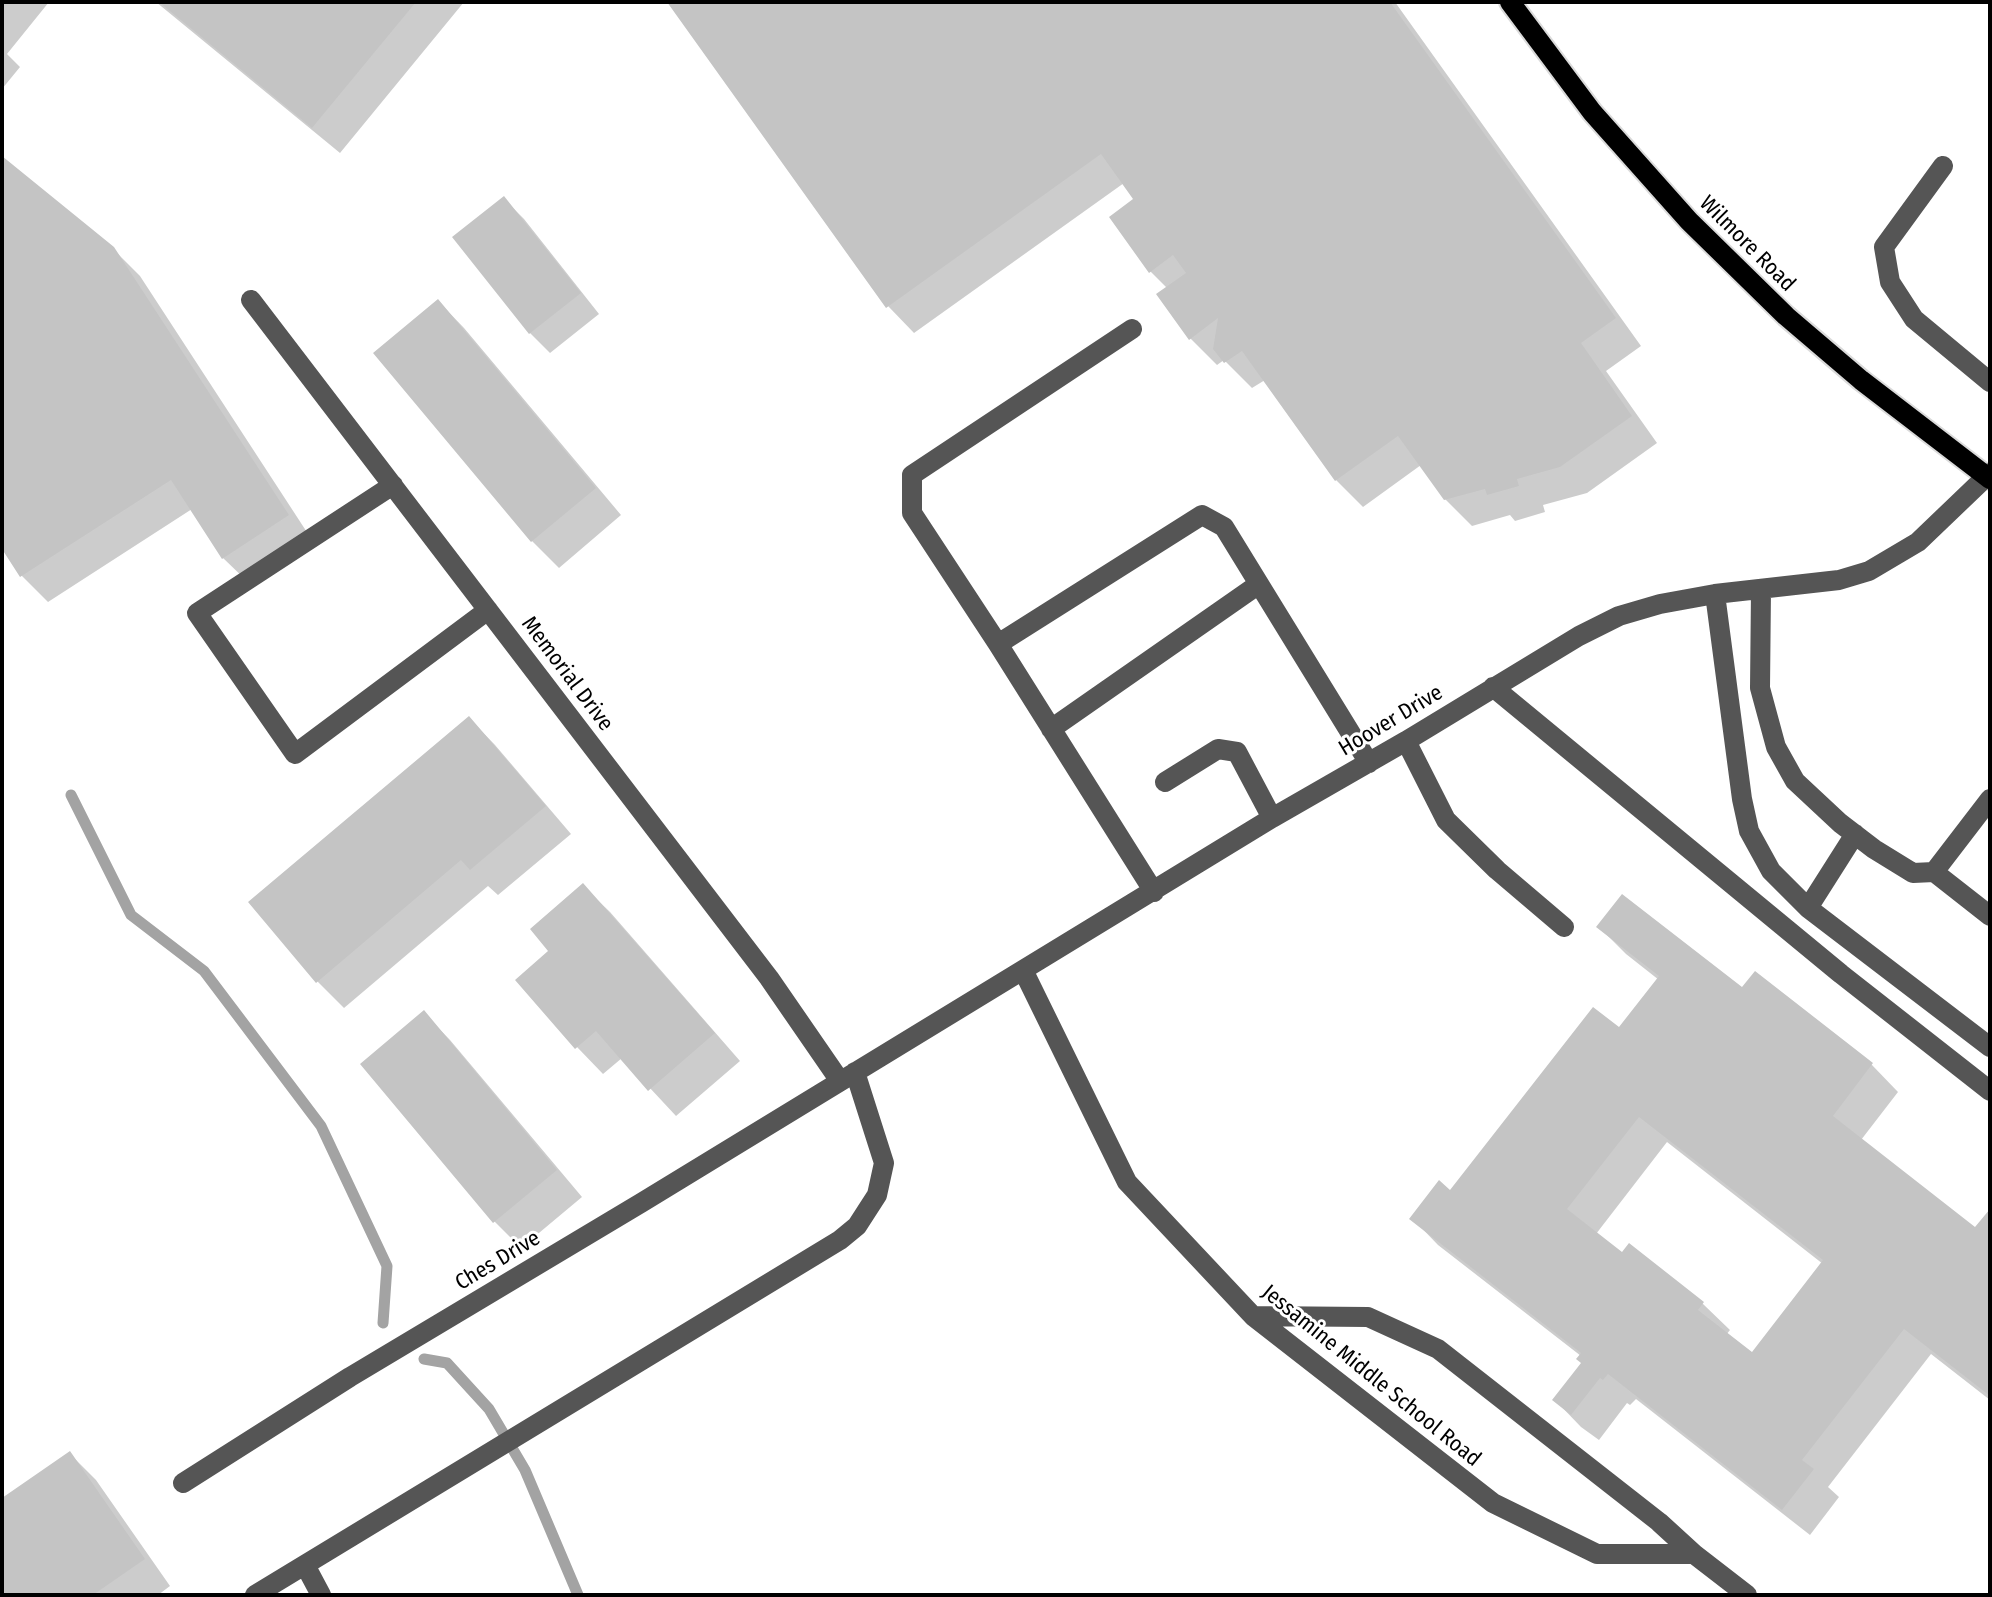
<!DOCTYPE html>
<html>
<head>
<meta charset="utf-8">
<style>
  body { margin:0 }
  #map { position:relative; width:1992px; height:1597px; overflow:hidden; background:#fff; font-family:"Fira Sans Condensed",sans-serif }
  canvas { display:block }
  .frame { position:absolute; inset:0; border:4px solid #000; pointer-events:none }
</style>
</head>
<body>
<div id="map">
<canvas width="1992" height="1597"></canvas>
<div class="frame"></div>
</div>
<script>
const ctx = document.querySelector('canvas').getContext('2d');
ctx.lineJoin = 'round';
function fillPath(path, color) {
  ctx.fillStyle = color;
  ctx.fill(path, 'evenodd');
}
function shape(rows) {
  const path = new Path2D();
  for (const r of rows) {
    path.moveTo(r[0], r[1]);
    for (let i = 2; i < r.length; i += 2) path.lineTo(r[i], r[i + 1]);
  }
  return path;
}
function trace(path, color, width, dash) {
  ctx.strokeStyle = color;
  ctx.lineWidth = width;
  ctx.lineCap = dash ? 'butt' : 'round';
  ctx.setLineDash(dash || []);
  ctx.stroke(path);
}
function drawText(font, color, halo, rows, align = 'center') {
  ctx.font = font + ' "Fira Sans Condensed",sans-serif';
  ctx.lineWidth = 6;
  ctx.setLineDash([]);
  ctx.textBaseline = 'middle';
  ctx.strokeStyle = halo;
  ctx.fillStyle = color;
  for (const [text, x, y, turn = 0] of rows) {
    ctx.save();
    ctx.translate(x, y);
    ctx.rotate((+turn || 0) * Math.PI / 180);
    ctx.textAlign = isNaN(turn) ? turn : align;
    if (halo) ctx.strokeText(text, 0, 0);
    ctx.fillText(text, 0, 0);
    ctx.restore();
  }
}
fillPath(shape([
  [2,2,49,2,7,54,20,67,2,89],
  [156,2,464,2,340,153],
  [670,2,1395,2,1641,346,1606,371,1657,443,1587,493,1543,505,1545,512,1515,521,1510,515,1472,526,1445,499,1421,465,1363,507,1336,480,1265,380,1252,388,1224,360,1217,365,1190,338,1167,288,1150,271,1136,199,1124,183,914,333,888,306],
  [2,158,112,248,140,276,314,543,250,584,223,558,192,509,48,602,22,576,2,545],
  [504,199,524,219,599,314,550,353,530,333,455,238],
  [438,301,464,328,621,515,559,568,532,541],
  [469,718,495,745,571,834,498,895,488,886,344,1008,317,981],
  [583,886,610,912,740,1061,676,1116,622,1058,603,1074,577,1047,551,951],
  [1599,927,1743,990,1755,974,1872,1065,1898,1092,1861,1140,1976,1230,1990,1212,1990,1400,1931,1354,1828,1487,1839,1497,1810,1535,1636,1399,1630,1405,1627,1403,1599,1440,1581,1427,1555,1400,1583,1363,1581,1356,1438,1245,1412,1218,1451,1193,1619,1030,1659,980,1626,954],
  [1667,1142,1823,1264,1752,1355,1726,1335,1730,1330,1703,1304,1629,1246,1622,1254,1596,1234],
  [424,1013,450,1040,582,1197,521,1248,494,1221],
  [70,1454,96,1480,170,1586,158,1595,2,1595,2,1500]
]), '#0003');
trace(shape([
  [71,795,131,915,204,971,321,1126,387,1266,383,1323],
  [424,1359,447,1363,489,1409,525,1470,578,1595]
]), '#a3a3a3', 11);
fillPath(shape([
  [159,2,416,2,312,128],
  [667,2,1390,2,1616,318,1581,343,1632,416,1560,467,1517,479,1519,486,1487,495,1485,489,1444,500,1398,436,1335,481,1242,351,1224,363,1213,349,1218,318,1189,340,1156,294,1186,273,1173,255,1149,273,1109,217,1133,199,1101,154,886,308],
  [2,156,114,247,289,515,222,559,171,480,20,577,2,549],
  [504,196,581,293,529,334,452,237],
  [438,299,596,488,531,542,373,353],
  [469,716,546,806,470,870,461,860,316,983,248,902],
  [583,883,715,1033,648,1091,596,1031,575,1049,515,980,548,951,530,929],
  [1622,894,1742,987,1755,971,1873,1063,1833,1116,1975,1227,1990,1209,1990,1396,1904,1329,1802,1460,1814,1469,1782,1510,1608,1374,1603,1380,1600,1378,1571,1415,1552,1400,1581,1363,1576,1359,1581,1353,1409,1219,1439,1180,1450,1190,1593,1007,1619,1027,1659,976,1596,927],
  [1639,1117,1823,1260,1752,1352,1698,1310,1704,1302,1629,1243,1622,1252,1567,1209],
  [424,1010,557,1170,493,1223,360,1064],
  [70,1451,145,1559,93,1595,2,1595,2,1498]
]), '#c4c4c4');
const major = shape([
  [1510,2,1592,112,1689,221,1786,316,1861,380,1990,479]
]);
trace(major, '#dbdbdb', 24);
trace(shape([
  [1943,166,1884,247,1890,282,1914,319,1990,382],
  [251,300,769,978,840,1081],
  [1132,329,912,475,912,513,998,644,1154,892],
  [393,485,197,613,295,754,488,610],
  [1761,590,1760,688,1776,747,1795,781,1840,823,1874,849,1913,873,1934,872,1990,799],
  [1715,594,1742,799,1749,831,1771,871,1808,908,1990,1047],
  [998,644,1202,515,1224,527,1369,763],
  [1493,687,1841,974,1990,1091],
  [1051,729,1259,584],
  [1406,741,1446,820,1497,870,1564,927],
  [1165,782,1218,749,1237,752,1272,818],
  [1934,872,1990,916],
  [1808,908,1855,834],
  [1023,970,1127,1182,1253,1316,1493,1503,1597,1554,1694,1554,1747,1595],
  [1253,1316,1368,1317,1438,1349,1659,1522,1694,1554],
  [183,1483,350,1377,641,1203,1272,818,1406,741,1579,636,1619,616,1660,604,1715,594,1839,580,1869,571,1918,542,1990,473],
  [305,1565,321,1595],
  [255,1595,840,1240,857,1226,877,1195,884,1163,855,1072]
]), '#555', 20);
trace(major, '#000', 20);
drawText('22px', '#000', '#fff', [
  ["Wilmore Road",1747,244,45],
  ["Memorial Drive",567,674,53],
  ["Hoover Drive",1391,721,-31],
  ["Ches Drive",498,1261,-31],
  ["Jessamine Middle School Road",1371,1376,39]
]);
</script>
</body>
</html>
